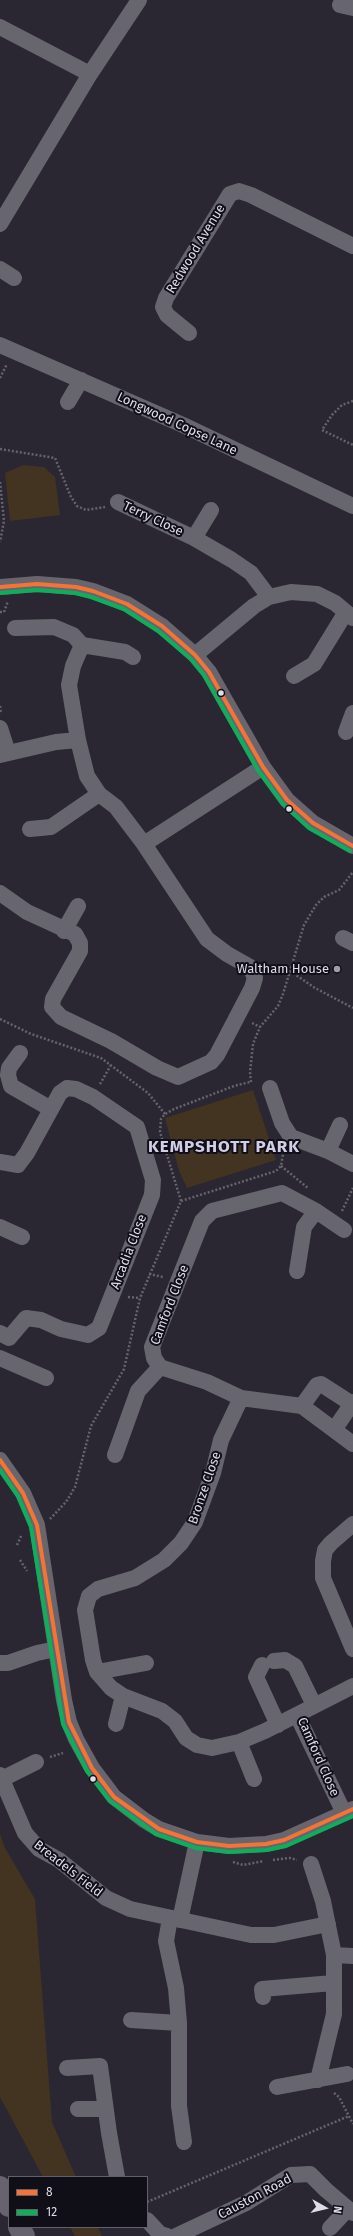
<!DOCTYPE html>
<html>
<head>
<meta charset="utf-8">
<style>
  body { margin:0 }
  #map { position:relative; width:353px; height:2236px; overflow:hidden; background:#2a2732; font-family:"Fira Sans",sans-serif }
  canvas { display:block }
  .legend { position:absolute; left:8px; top:2176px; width:140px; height:52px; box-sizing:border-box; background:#100e16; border:1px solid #63606b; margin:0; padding:5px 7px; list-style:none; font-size:12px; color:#dfdcea }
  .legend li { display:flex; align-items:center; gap:8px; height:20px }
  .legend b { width:20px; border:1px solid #63606b }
  .north { position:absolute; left:305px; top:2188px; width:40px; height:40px; -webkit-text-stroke:3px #100e16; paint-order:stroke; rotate:98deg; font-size:11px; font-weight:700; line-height:16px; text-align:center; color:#dfdcea }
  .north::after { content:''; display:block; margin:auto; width:14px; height:18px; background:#dfdcea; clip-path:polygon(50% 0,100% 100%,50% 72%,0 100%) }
</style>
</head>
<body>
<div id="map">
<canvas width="353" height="2236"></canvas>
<ul class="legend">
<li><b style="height:5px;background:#f57335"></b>8</li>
<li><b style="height:5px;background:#0daf5c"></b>12</li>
</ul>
<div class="north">N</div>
</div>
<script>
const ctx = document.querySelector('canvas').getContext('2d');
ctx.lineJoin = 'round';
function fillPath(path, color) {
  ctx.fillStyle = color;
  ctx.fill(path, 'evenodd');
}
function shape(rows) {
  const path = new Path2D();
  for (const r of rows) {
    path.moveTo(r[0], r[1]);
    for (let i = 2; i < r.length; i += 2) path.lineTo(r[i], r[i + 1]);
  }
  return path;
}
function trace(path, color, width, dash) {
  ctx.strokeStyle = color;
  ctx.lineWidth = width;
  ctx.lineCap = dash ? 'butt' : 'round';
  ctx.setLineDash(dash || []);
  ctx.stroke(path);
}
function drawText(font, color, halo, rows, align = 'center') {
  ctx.font = font + ' "Fira Sans",sans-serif';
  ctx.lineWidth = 4;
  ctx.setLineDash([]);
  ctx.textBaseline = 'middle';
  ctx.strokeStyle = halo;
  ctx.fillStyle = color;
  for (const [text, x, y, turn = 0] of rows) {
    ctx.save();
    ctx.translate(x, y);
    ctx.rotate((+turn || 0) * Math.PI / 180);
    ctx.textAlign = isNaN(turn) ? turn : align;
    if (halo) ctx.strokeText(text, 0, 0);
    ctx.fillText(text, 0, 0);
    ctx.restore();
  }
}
fillPath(shape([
  [23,465,44,467,55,477,60,515,10,521,5,473],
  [253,1090,276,1160,187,1188,179,1171,165,1118],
  [0,1834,5,1848,35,1899,52,2122,76,2177,43,2177,0,2097],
  [70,2227,98,2227,102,2236,75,2236]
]), '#433321');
trace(shape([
  [0,378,7,364],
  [353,401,342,405,332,415,322,430,353,445],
  [0,449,55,458,71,497,77,506,86,510,105,507],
  [0,482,4,521,0,542],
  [0,612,4,612,8,601],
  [0,706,1,714],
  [290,971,315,988,353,1008],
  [0,1019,31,1034,101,1058,148,1093,165,1114],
  [252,1023,260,1027],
  [251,1082,250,1072,253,1044,260,1027,278,1006,283,994,304,925,316,905,324,897,339,890,353,872],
  [100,1084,111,1065],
  [281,1166,308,1188],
  [181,1201,276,1171,281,1166,283,1154,281,1150],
  [181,1201,160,1132,161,1119,165,1114,174,1109,234,1086,250,1082],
  [342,1211,353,1188],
  [149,1274,163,1277],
  [128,1297,140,1298],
  [50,1519,66,1502,75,1487,91,1426,124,1369,140,1298,181,1201],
  [17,1545,22,1534],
  [20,1560,27,1571],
  [50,1757,63,1753],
  [273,1860,290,1858,297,1860],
  [233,1862,243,1865,264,1861],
  [334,2093,339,2097,353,2124],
  [147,2202,349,2116]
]), '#66636b', 2.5, [2, 2]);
trace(shape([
  [340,5,353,8],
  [0,27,90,74],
  [0,224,90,74,139,0],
  [0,269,14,278],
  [189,333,167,315,163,307,166,298,230,194,239,191,251,195,353,246],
  [0,345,183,425,353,506],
  [68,402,81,380],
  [118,502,194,538,232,560,251,573,269,597],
  [194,538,211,510],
  [0,587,37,584,76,587,93,591,127,604,162,626,195,655,209,672,263,767,287,800,313,823,353,846],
  [15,628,54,627,73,635,82,645,125,652,133,657],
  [195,655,254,606,269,597,291,592,317,594,335,603,353,618],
  [294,676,314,664,346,612],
  [0,728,8,753],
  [346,732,353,713],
  [78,740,69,685,73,666,82,645],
  [0,755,56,742,78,740,87,776,99,794,116,807,144,844,207,939,227,954,250,967,255,978,252,988,217,1055,211,1062,178,1077,157,1068,111,1041,61,1017,52,1007,53,999,80,951,80,943,75,934,27,912,0,893],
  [30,829,51,827,99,794],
  [144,844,263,767],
  [64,931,78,906],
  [343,938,353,943],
  [20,1053,9,1068,8,1075,11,1086,51,1109],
  [270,1088,282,1123,291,1137,328,1151,353,1164],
  [328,1151,340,1125],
  [0,1162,18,1165,27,1153,60,1093,67,1088,76,1089,93,1097,137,1127,153,1180,152,1195,99,1328,88,1335,61,1329,41,1320,26,1318,9,1338,0,1333],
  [0,1227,22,1237],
  [344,1230,316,1211,282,1193,212,1211,202,1221,152,1347,154,1358,160,1367,207,1382,241,1398,302,1406,353,1444],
  [297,1271,304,1227,316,1211],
  [0,1358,46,1378],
  [241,1398,221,1440,213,1473,195,1522,181,1543,164,1560,135,1578,98,1589,89,1596,85,1610,93,1660,97,1672,111,1688,123,1696,162,1711,175,1721,186,1738,197,1745,212,1748,239,1742,265,1731,353,1686],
  [302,1406,317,1385,321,1384,352,1404],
  [334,1430,353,1402],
  [115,1455,138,1391,160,1367],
  [0,1460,23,1493,37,1525,64,1700,69,1722,76,1739,92,1768,114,1797,144,1820,159,1829,197,1842,229,1846,266,1844,284,1840,353,1809],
  [353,1524,331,1543,325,1550,323,1561,323,1578,353,1649],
  [274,1661,285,1660,295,1666,314,1705],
  [0,1663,8,1663,37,1653,56,1649],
  [262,1665,256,1677,278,1725],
  [97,1672,146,1663],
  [297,1715,344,1813],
  [116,1724,123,1696],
  [239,1742,254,1779],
  [0,1775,25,1833,39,1849,59,1860,106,1898,130,1909,251,1935,274,1935,328,1924],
  [2,1779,36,1762],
  [311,1864,323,1901,334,1955,334,2014,318,2080],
  [170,1918,166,1941,176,1988,179,2023,179,2106,184,2142],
  [180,1920,197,1842],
  [334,1955,353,1956],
  [263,1997,262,1989,333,1983],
  [131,2020,179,2023],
  [67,2068,100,2066,109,2133,117,2177],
  [277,2087,347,2074],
  [78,2109,105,2109],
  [147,2220,160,2234,167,2236],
  [330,2228,348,2209],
  [176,2236,246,2203,291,2175,310,2174,326,2190,353,2213]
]), '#67666e', 16);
trace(shape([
  [0,2187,9,2206],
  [19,2227,24,2236]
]), '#66636e', 22);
trace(shape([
  [0,587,37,584,76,587,93,591,127,604,162,626,195,655,209,672,263,767,287,800,313,823,353,846],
  [0,1460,23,1493,37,1525,69,1722,92,1768,114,1797,159,1829,197,1842,229,1846,266,1844,284,1840,353,1809]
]), '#f57335', 4);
trace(shape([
  [0,593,37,590,75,593,91,597,124,609,158,631,191,659,204,675,258,770,283,804,309,828,350,851],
  [0,1470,18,1496,31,1527,63,1724,87,1771,110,1801,156,1834,196,1848,229,1852,267,1850,286,1846,353,1816]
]), '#0daf5c', 4);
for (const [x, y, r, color] of [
  [221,693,3.5,"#dfdcea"],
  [289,809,3.5,"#dfdcea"],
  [337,969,4,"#a09daa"],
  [93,1779,3.5,"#dfdcea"]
]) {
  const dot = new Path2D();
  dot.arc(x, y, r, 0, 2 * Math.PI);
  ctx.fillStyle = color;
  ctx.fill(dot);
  trace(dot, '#100e16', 1.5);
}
drawText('13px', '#dfdcea', '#100e16', [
  ["Redwood Avenue",196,249,-59],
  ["Longwood Copse Lane",177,424,25],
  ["Terry Close",153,519,25],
  ["Arcadia Close",129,1252,-69],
  ["Camford Close",170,1305,-69],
  ["Bronze Close",205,1488,-71],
  ["Camford Close",318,1757,66],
  ["Breadels Field",68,1869,38],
  ["Causton Road",255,2197,-28]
]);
drawText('13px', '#dfdcea', '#100e16', [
  ["Waltham House",329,969]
], 'right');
ctx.letterSpacing = '1px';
drawText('bold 17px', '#d3cee8', '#100e16', [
  ["KEMPSHOTT PARK",224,1147]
]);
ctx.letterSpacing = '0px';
</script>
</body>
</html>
